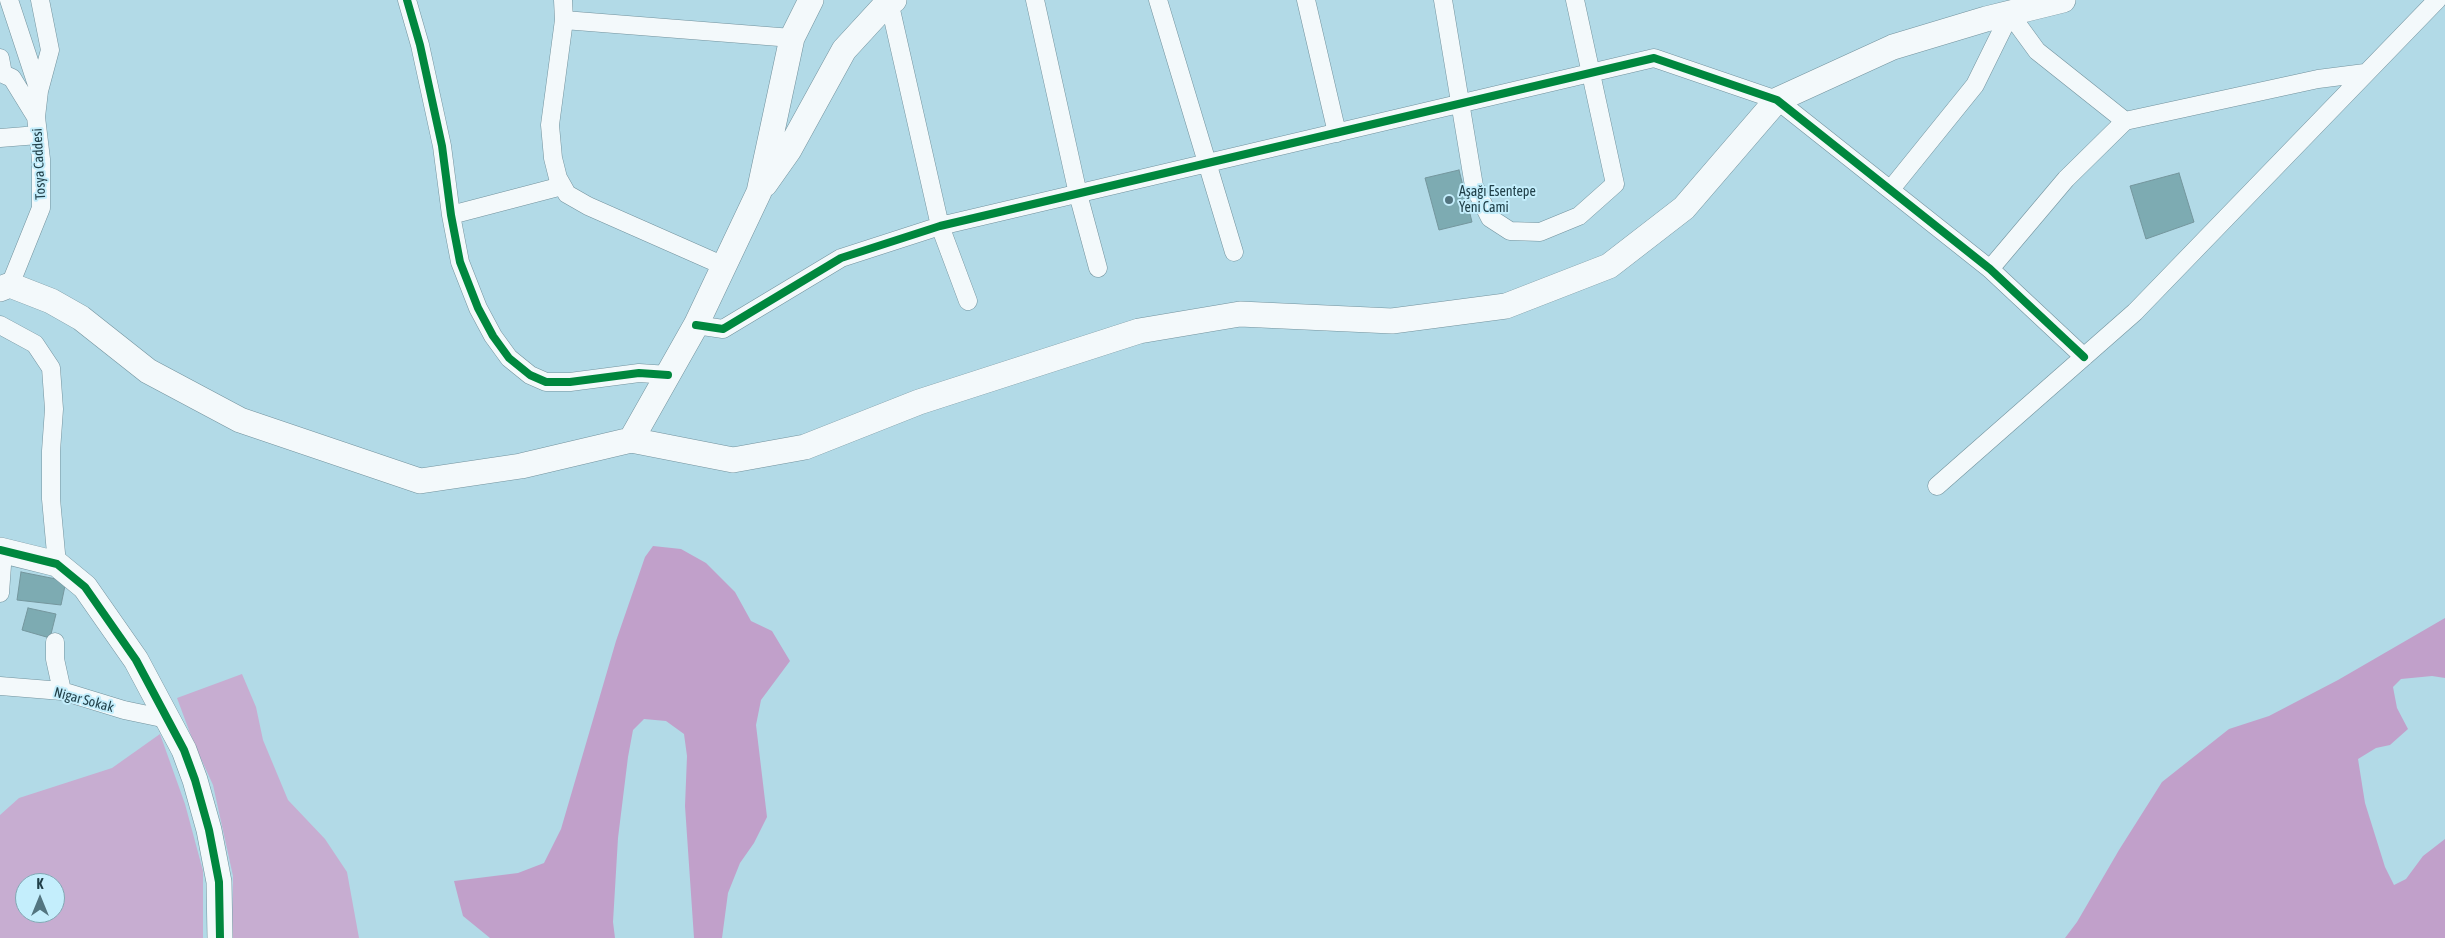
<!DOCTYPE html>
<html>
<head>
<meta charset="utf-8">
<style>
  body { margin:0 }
  #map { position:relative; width:2445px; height:938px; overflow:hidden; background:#b2dae7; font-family:"Asap Condensed",sans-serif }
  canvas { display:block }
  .north { position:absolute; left:15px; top:873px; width:50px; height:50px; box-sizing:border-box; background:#c4eefc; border:1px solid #82a8b4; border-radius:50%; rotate:0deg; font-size:14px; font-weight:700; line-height:20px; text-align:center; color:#203f48 }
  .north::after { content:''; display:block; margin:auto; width:18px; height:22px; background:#537580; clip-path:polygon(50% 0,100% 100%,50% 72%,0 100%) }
</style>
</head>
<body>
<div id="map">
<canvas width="2445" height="938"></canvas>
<div class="north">K</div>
</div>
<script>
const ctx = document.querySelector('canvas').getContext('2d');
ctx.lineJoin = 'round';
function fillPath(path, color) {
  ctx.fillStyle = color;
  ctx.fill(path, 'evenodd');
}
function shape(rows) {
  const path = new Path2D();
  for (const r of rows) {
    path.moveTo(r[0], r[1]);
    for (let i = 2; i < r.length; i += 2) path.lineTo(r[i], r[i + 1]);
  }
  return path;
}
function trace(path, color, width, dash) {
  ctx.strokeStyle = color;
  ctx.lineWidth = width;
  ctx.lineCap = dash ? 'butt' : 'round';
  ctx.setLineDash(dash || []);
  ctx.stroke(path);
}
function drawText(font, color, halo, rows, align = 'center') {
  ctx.font = font + ' "Asap Condensed",sans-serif';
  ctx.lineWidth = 4;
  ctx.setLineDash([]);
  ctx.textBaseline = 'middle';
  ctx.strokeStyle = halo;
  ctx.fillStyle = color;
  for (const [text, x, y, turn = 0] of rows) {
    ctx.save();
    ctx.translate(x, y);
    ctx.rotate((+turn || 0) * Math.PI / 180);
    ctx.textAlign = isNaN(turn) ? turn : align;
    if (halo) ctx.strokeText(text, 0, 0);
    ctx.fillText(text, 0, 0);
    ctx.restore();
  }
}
fillPath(shape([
  [242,674,256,707,263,740,288,800,325,839,347,872,359,938,232,938,233,876,213,785,193,741,177,698],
  [160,734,185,804,203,871,203,938,0,938,0,815,19,798,112,768],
  [25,883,55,883,55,913,25,913]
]), '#c7add1');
fillPath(shape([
  [653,546,681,549,706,563,735,592,751,621,772,631,790,661,761,700,756,725,767,817,754,843,740,863,728,893,722,938,694,938,685,806,687,756,684,734,666,721,644,719,633,730,628,757,618,838,613,922,615,938,490,938,463,916,454,881,518,873,544,863,561,829,616,641,645,557],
  [2445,618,2445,678,2432,676,2401,679,2393,687,2397,708,2408,729,2390,745,2376,748,2358,759,2365,803,2385,867,2394,885,2406,879,2423,856,2445,839,2445,938,2065,938,2077,922,2119,850,2162,782,2229,729,2269,716,2338,680]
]), '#c1a0ca');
const building = shape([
  [1459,170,1472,222,1439,230,1425,178,1459,170],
  [2179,173,2194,222,2146,239,2130,186,2179,173],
  [21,572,66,581,61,605,17,600,21,572],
  [28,608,56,614,50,638,22,630,28,608]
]);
fillPath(building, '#7dabb2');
trace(building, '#74969d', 1);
const street = shape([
  [9,0,39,91],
  [407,0,420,45,442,146,451,215,460,262,478,308,493,336,509,358,530,375,546,382,570,382,639,373,668,375],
  [563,0,564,20,550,125,553,158,558,178,567,194,588,206,724,266],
  [1035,0,1078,194,1098,268],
  [1158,0,1234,252],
  [1306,0,1337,133],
  [1443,0,1474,186,1490,218,1510,231,1540,232,1579,216,1615,184,1575,0],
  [889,1,940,226,968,301],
  [564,20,792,38],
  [0,58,3,74,12,78,36,117],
  [0,138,38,135],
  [1891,189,1975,85,2010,14,2037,51,2125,121],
  [451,215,562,186],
  [1990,269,2066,179,2125,121,2318,79,2365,73],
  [10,285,41,208,41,159,36,117,39,91,50,50,40,0],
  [0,325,35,344,51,368,54,409,51,451,51,499,57,564],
  [696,325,723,329,841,258,940,226,1654,58,1777,100,1990,269,2084,357],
  [1937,486,2135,312,2437,0],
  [0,593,3,551],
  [55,642,55,659,62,691],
  [0,686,62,691,124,710,167,719]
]);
const secondary = shape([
  [765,184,789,150,844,50,889,1,894,0],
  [0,289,10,285,51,301,81,318,148,371,240,420,420,481,521,466,631,440,733,460,805,447,919,402,1139,331,1240,314,1392,321,1506,306,1609,266,1684,208,1777,100,1893,47,1986,19,2063,0],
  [631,440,696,325,759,192,792,38,811,0],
  [0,550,57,564,85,587,136,660,184,750,195,780,209,830,219,882,220,938]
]);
trace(street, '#72929d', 19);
trace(secondary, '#72929d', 26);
trace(street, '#f3f9fb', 18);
trace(secondary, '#f3f9fb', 25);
trace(shape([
  [407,0,420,45,442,146,451,215,460,262,478,308,493,336,509,358,530,375,546,382,570,382,639,373,668,375],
  [696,325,723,329,841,258,940,226,1654,58,1777,100,1990,269,2084,357],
  [0,550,57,564,85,587,136,660,184,750,195,780,209,830,219,882,220,938]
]), '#00873e', 8);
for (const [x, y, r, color] of [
  [1449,200,5,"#537580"]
]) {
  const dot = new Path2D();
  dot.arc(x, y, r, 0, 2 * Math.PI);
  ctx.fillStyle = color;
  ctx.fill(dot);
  trace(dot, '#c4eefc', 2);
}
drawText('14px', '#203f48', '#c4eefc', [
  ["Tosya Caddesi",39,164,-93],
  ["Nigar Sokak",84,700,15]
]);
drawText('14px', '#203f48', '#c4eefc', [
  ["Aşağı Esentepe",1459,192],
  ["Yeni Cami",1459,208]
], 'left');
</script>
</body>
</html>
